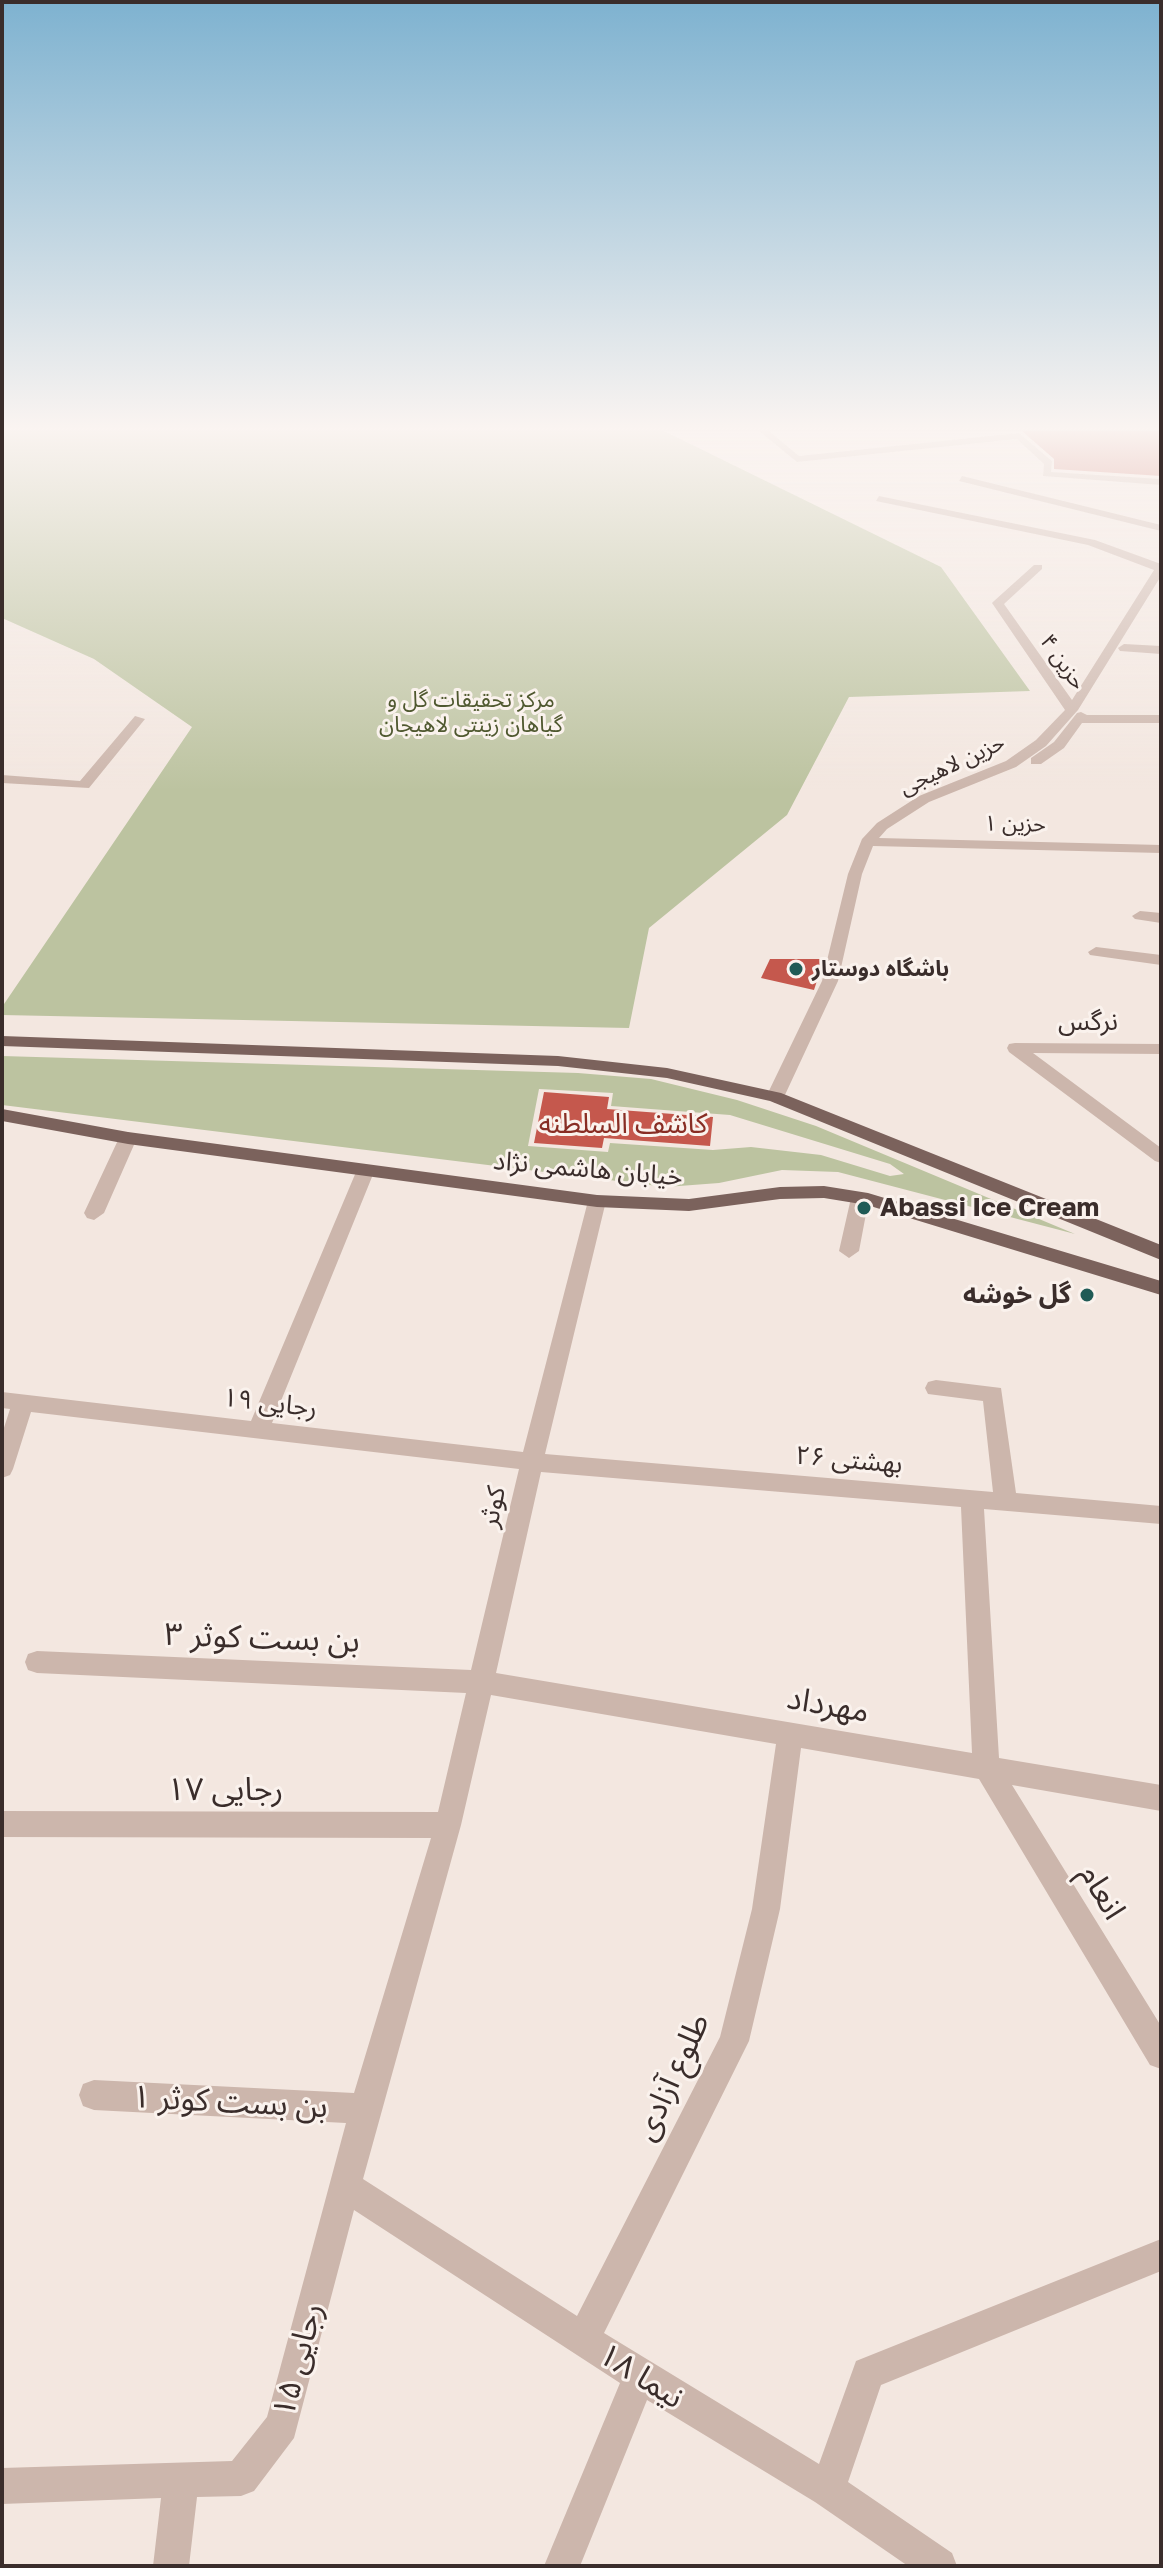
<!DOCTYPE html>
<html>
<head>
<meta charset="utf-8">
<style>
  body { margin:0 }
  #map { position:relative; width:1163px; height:2568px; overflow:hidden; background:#f3e7e0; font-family:"Golos Text",sans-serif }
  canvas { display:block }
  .frame { position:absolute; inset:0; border:4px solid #3a2d2b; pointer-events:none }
</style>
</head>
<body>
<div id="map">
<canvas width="1163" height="2568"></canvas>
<div class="frame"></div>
</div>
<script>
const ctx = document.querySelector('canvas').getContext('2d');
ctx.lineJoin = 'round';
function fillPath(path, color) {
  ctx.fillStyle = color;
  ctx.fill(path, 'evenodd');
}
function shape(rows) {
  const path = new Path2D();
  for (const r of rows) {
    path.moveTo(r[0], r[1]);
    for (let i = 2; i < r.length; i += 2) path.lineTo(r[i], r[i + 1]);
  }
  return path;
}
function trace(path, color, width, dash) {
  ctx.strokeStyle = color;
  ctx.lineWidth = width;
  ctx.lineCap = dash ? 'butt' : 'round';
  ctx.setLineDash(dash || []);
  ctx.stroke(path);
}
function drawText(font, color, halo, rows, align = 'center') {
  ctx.font = font + ' "Golos Text","Noto Sans Arabic",sans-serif';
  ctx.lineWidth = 6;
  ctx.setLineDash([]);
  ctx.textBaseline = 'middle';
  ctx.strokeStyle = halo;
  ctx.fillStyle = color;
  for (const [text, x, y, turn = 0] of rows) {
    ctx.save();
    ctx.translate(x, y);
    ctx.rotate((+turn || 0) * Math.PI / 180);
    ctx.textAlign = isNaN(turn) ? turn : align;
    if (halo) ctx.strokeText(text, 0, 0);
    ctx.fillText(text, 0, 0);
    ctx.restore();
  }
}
fillPath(shape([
  [2,431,664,431,941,567,1030,691,849,697,787,815,649,928,629,1028,2,1015,2,1007,192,727,94,659,2,618],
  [2,1056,578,1073,651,1079,737,1100,816,1126,1075,1234,838,1172,782,1170,719,1183,666,1187,2,1105],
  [539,1089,613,1093,611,1106,730,1115,890,1164,904,1174,890,1176,821,1155,751,1147,713,1150,610,1143,608,1152,528,1146]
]), '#bcc3a0');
fillPath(shape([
  [1022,431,1161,431,1161,476,1054,469,1054,459],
  [770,959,824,959,814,990,761,978],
  [544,1092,609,1097,607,1109,713,1117,710,1146,604,1138,602,1148,534,1143]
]), '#c5584d');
fillPath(shape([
  [759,431,769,431,799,456,1019,433,1052,461,1051,472,1161,479,1161,485,1043,476,1044,464,1017,439,797,462,759,431],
  [962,476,1161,525,1161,531,959,481,962,476],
  [879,496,1095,540,1161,564,1161,576,1078,710,1046,746,1016,767,929,802,887,829,879,838,1161,845,1161,853,873,846,862,874,838,981,784,1097,775,1103,766,1097,822,981,848,874,862,839,877,823,919,796,1006,761,1036,740,1065,710,992,603,994,601,1034,565,1042,565,1042,569,1004,604,1072,700,1154,570,1088,545,876,501,879,496],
  [1124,644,1161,646,1161,654,1120,651,1118,648,1124,644],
  [1081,712,1087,715,1161,715,1161,723,1082,723,1064,748,1041,764,1031,764,1031,758,1054,742,1077,713,1081,712],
  [135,716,145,719,89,788,2,783,2,775,80,781,135,716],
  [1140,911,1161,913,1161,923,1135,919,1132,916,1140,911],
  [1096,947,1161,955,1161,965,1090,955,1088,952,1096,947],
  [1015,1043,1161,1044,1161,1054,1033,1053,1161,1148,1161,1163,1155,1161,1009,1052,1007,1048,1009,1044,1015,1043],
  [128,1132,137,1138,104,1213,94,1220,87,1218,84,1213,119,1138,128,1132],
  [365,1166,374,1172,272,1423,523,1452,588,1201,597,1195,606,1201,545,1454,993,1492,983,1401,928,1394,925,1388,928,1382,936,1380,1001,1388,1016,1493,1161,1506,1161,1524,984,1509,999,1758,1161,1785,1161,1811,1012,1785,1161,2026,1161,2069,1150,2065,979,1779,801,1748,780,1909,749,2041,604,2333,819,2464,856,2361,1161,2239,1161,2271,881,2385,848,2482,952,2553,957,2566,908,2566,815,2502,647,2400,580,2566,544,2566,620,2383,354,2210,294,2438,254,2491,241,2496,197,2497,189,2566,153,2566,161,2498,2,2504,2,2468,232,2461,267,2417,346,2123,94,2110,83,2106,79,2095,83,2084,94,2080,354,2093,431,1838,2,1837,2,1811,438,1812,466,1693,37,1673,28,1670,25,1662,28,1654,37,1651,471,1670,519,1469,31,1412,13,1469,10,1475,2,1478,2,1434,10,1409,2,1408,2,1392,251,1421,356,1172,365,1166],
  [541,1472,961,1507,972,1753,496,1673,541,1472],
  [491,1695,776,1744,752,1909,720,2037,577,2316,363,2179,461,1825,491,1695],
  [860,1192,869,1198,859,1251,849,1258,839,1251,851,1198,860,1192]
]), '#ccb6ac');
fillPath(shape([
  [2,1036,558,1056,667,1068,781,1093,1161,1245,1161,1260,770,1101,667,1078,558,1066,2,1046,2,1036],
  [2,1109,128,1132,597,1195,689,1199,780,1187,824,1186,868,1193,1161,1281,1161,1295,867,1205,824,1198,780,1199,689,1211,597,1207,128,1144,2,1121,2,1109]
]), '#7b625c');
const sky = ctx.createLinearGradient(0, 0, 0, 791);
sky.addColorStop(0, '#7eb2d0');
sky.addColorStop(0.54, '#faf4f1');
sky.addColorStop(1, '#faf4f100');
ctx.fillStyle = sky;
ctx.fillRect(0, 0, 1163, 791);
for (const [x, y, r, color] of [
  [796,969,8,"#205b56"],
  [864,1208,8,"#205b56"],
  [1087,1295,8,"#205b56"]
]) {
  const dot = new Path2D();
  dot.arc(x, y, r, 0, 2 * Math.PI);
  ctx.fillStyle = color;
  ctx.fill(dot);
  trace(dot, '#faf2ed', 3);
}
drawText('22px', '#3a2d2b', '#faf2ed', [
  ["حزین ۴",1063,662,55],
  ["حزین لاهیجی",952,765,-25],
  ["حزین ۱",1015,824,1]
]);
drawText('22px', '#4f582f', '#faf2ed', [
  ["مرکز تحقیقات گل و",471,700],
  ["گیاهان زینتی لاهیجان",471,725]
]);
drawText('bold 22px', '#3a2d2b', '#faf2ed', [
  ["باشگاه دوستار",812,969]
], 'left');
drawText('26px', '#3a2d2b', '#faf2ed', [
  ["نرگس",1088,1022],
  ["خیابان هاشمی نژاد",588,1169,5],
  ["رجایی ۱۹",270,1403,7],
  ["بهشتی ۲۶",849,1460,5],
  ["کوثر",493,1507,-78]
]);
drawText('bold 26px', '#3a2d2b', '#faf2ed', [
  ["Abassi Ice Cream",880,1208],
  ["گل خوشه",1071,1295,"right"]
], 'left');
drawText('28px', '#882d24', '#faf2ed', [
  ["کاشف السلطنه",623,1124]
]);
drawText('32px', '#3a2d2b', '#faf2ed', [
  ["بن بست کوثر ۳",262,1638,2],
  ["مهرداد",828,1705,10],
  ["رجایی ۱۷",225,1790],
  ["انعام",1102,1892,59],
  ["طلوع آزادی",672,2077,-65],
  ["بن بست کوثر ۱",230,2102,3],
  ["رجایی ۱۵",298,2360,-75],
  ["نیما ۱۸",641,2376,32]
]);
</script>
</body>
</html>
